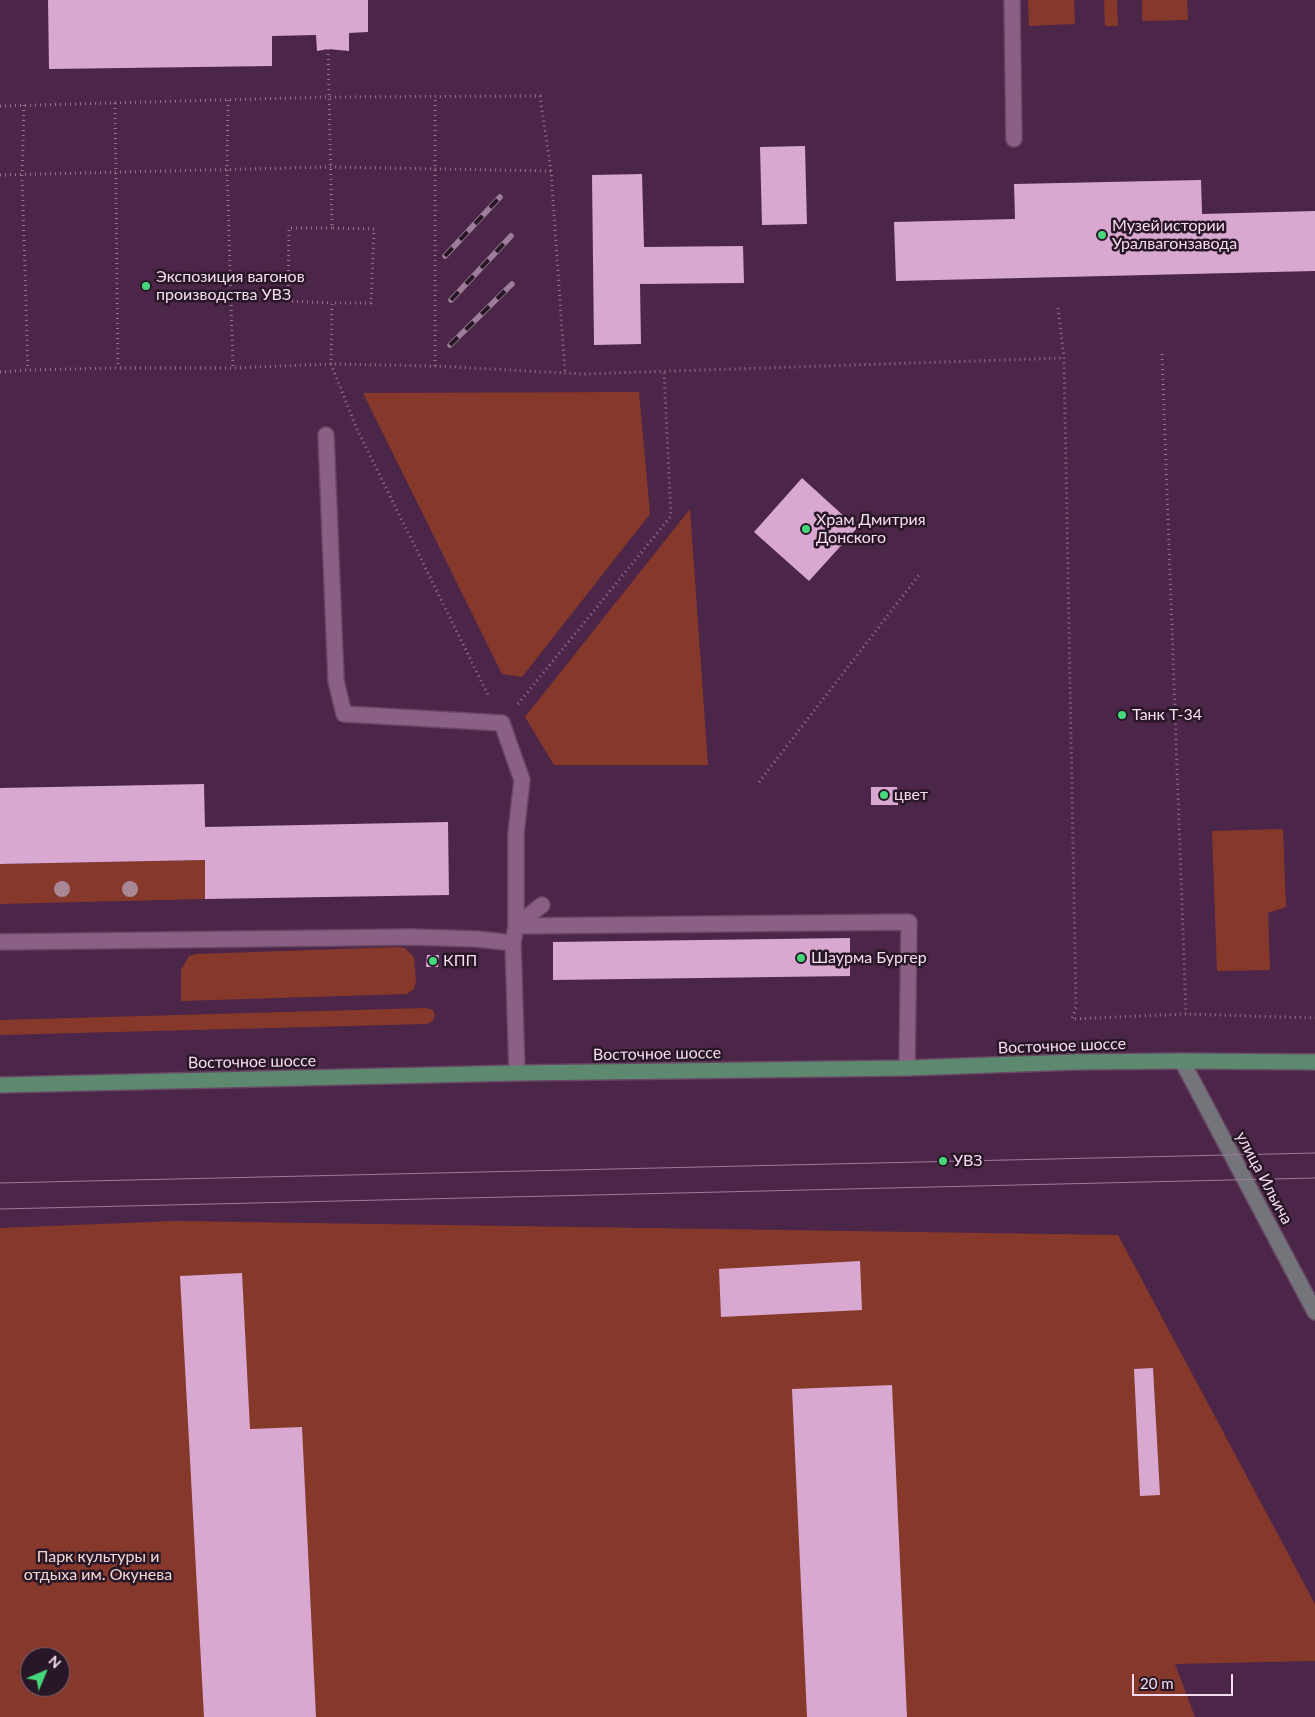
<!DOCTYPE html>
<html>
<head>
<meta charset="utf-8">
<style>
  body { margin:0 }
  #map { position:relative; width:1315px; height:1717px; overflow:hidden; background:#4c2648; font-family:Lato,sans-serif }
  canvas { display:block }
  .north { position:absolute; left:20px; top:1647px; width:50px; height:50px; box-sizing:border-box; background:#281726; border:1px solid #7a6677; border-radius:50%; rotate:45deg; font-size:14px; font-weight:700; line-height:20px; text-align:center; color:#f5dcf0 }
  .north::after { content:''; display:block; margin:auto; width:18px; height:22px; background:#46d77a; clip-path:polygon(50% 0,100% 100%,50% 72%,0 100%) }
  .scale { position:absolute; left:1132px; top:1674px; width:101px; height:22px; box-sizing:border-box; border:2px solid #f5dcf0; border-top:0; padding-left:6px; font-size:15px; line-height:18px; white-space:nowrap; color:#f5dcf0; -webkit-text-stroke:4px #281726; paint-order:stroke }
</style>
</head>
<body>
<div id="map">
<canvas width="1315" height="1717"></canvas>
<div class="north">N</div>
<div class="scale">20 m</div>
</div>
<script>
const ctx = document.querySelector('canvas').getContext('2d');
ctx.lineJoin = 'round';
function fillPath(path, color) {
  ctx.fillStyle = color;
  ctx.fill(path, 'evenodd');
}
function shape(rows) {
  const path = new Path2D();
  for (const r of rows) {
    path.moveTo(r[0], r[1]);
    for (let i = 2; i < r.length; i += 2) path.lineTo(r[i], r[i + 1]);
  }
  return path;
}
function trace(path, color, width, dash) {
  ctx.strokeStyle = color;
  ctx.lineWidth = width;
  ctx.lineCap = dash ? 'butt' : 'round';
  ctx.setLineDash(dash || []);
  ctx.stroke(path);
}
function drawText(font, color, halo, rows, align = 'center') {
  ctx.font = font + ' Lato,sans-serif';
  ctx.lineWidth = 5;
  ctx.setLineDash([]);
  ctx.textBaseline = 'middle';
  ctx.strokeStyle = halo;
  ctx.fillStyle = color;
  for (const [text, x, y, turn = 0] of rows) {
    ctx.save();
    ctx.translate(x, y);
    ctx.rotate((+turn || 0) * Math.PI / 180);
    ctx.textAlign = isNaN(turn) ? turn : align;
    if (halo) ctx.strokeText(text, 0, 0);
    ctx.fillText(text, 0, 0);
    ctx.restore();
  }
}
fillPath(shape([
  [1028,0,1074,0,1075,24,1029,26],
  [1104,0,1117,0,1118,26,1105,26],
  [1142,0,1187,0,1188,20,1142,21],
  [639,392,650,514,522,677,502,674,363,393],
  [690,509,708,765,554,765,525,717],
  [1283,829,1286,907,1268,913,1270,970,1217,971,1212,831],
  [205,860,205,899,0,904,0,864],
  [398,947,405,948,414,957,416,982,414,989,407,994,181,1001,181,970,189,956,197,954],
  [426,1008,433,1010,435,1015,433,1021,427,1024,0,1035,0,1020],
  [175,1221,1118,1235,1315,1604,1315,1661,1175,1664,1195,1717,0,1717,0,1228],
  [30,1657,60,1657,60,1687,30,1687]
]), '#86382b');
fillPath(shape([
  [48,0,368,0,368,32,349,33,349,51,328,49,317,51,316,35,272,36,272,66,49,69],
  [805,146,807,224,762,225,760,147],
  [642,174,644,247,743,246,744,283,640,284,641,344,594,345,592,175],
  [1201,180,1202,214,1315,211,1315,271,896,281,894,222,1015,219,1014,184],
  [802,478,857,528,809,581,754,532],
  [204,784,205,827,448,822,449,895,205,899,205,860,0,864,0,788],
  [871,787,897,787,898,805,871,805],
  [850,938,850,976,553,980,553,942],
  [427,955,439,955,438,967,426,967],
  [860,1261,862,1310,721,1317,719,1269],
  [242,1273,250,1429,302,1427,316,1717,204,1717,180,1276],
  [1153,1368,1160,1495,1140,1496,1134,1369],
  [892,1385,907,1717,807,1717,792,1389]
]), '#d8a8d1');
const lane = shape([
  [1012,0,1014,139],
  [326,435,336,681,344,714,502,723,522,780,516,833,516,926],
  [516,926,542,905],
  [0,942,411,937,477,939,513,943],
  [517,1073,513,943,516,926,909,922,907,1068]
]);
const secondary = shape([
  [1182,1061,1315,1312]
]);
const primary = shape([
  [0,1085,517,1073,907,1068,1075,1062,1182,1061,1315,1062]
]);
trace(lane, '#684664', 18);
trace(secondary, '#684664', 18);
trace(primary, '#684664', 18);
trace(shape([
  [328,49,332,228,374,229,371,303,332,303,331,364,356,427,489,697],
  [228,100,227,170,233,368],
  [115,103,118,368],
  [24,105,22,175,28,370],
  [0,106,329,97,540,96,551,171,565,373],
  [0,175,330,167,551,171],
  [332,228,289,228,288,301,332,303],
  [1058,308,1064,358,1076,1007,1072,1019,1186,1014,1315,1018],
  [1162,354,1186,1014],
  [435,366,435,97],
  [0,372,28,370,118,368,233,368,331,364,435,366,583,374,1064,358],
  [518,704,671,516,664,372],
  [759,782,919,575]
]), '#967591', 3, [1, 4]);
trace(lane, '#8b6085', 15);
trace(secondary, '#74757a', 15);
trace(primary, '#5c896f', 15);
trace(shape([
  [0,1183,1315,1153],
  [0,1209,1315,1178]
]), '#9d7d98', 1);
const rail = shape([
  [445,256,500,197],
  [451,300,511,236],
  [450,345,512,284]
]);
trace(rail, '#9d7d98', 5.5);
trace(rail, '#281726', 4, [11]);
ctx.fillStyle = '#a78894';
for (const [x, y] of [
  [62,889],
  [130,889]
]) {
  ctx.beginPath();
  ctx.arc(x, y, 8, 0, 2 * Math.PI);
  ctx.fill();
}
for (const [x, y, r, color] of [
  [1102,235,5,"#46d77a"],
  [146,286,5,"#46d77a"],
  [806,529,5,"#46d77a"],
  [1122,715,5,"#46d77a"],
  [884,795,5,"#46d77a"],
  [801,958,5,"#46d77a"],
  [433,961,5,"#46d77a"],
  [943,1161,5,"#46d77a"]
]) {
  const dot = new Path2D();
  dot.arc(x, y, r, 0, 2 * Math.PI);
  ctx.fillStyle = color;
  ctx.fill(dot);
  trace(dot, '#281726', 2);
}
drawText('16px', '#f5dcf0', '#281726', [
  ["Музей истории",1112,226],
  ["Уралвагонзавода",1112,244],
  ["Экспозиция вагонов",156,277],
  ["производства УВЗ",156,295],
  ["Храм Дмитрия",816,520],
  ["Донского",816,538],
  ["Танк Т-34",1132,715],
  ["цвет",894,795],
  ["Шаурма Бургер",811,958],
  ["КПП",443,961],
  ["УВЗ",953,1161]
], 'left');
drawText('16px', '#f5dcf0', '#281726', [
  ["Восточное шоссе",1062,1046,-2],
  ["Восточное шоссе",657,1054,-1],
  ["Восточное шоссе",252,1062,-1],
  ["улица Ильича",1264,1178,62]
]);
drawText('16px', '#f2d8d3', '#281726', [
  ["Парк культуры и",98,1557],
  ["отдыха им. Окунева",98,1575]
]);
</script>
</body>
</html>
